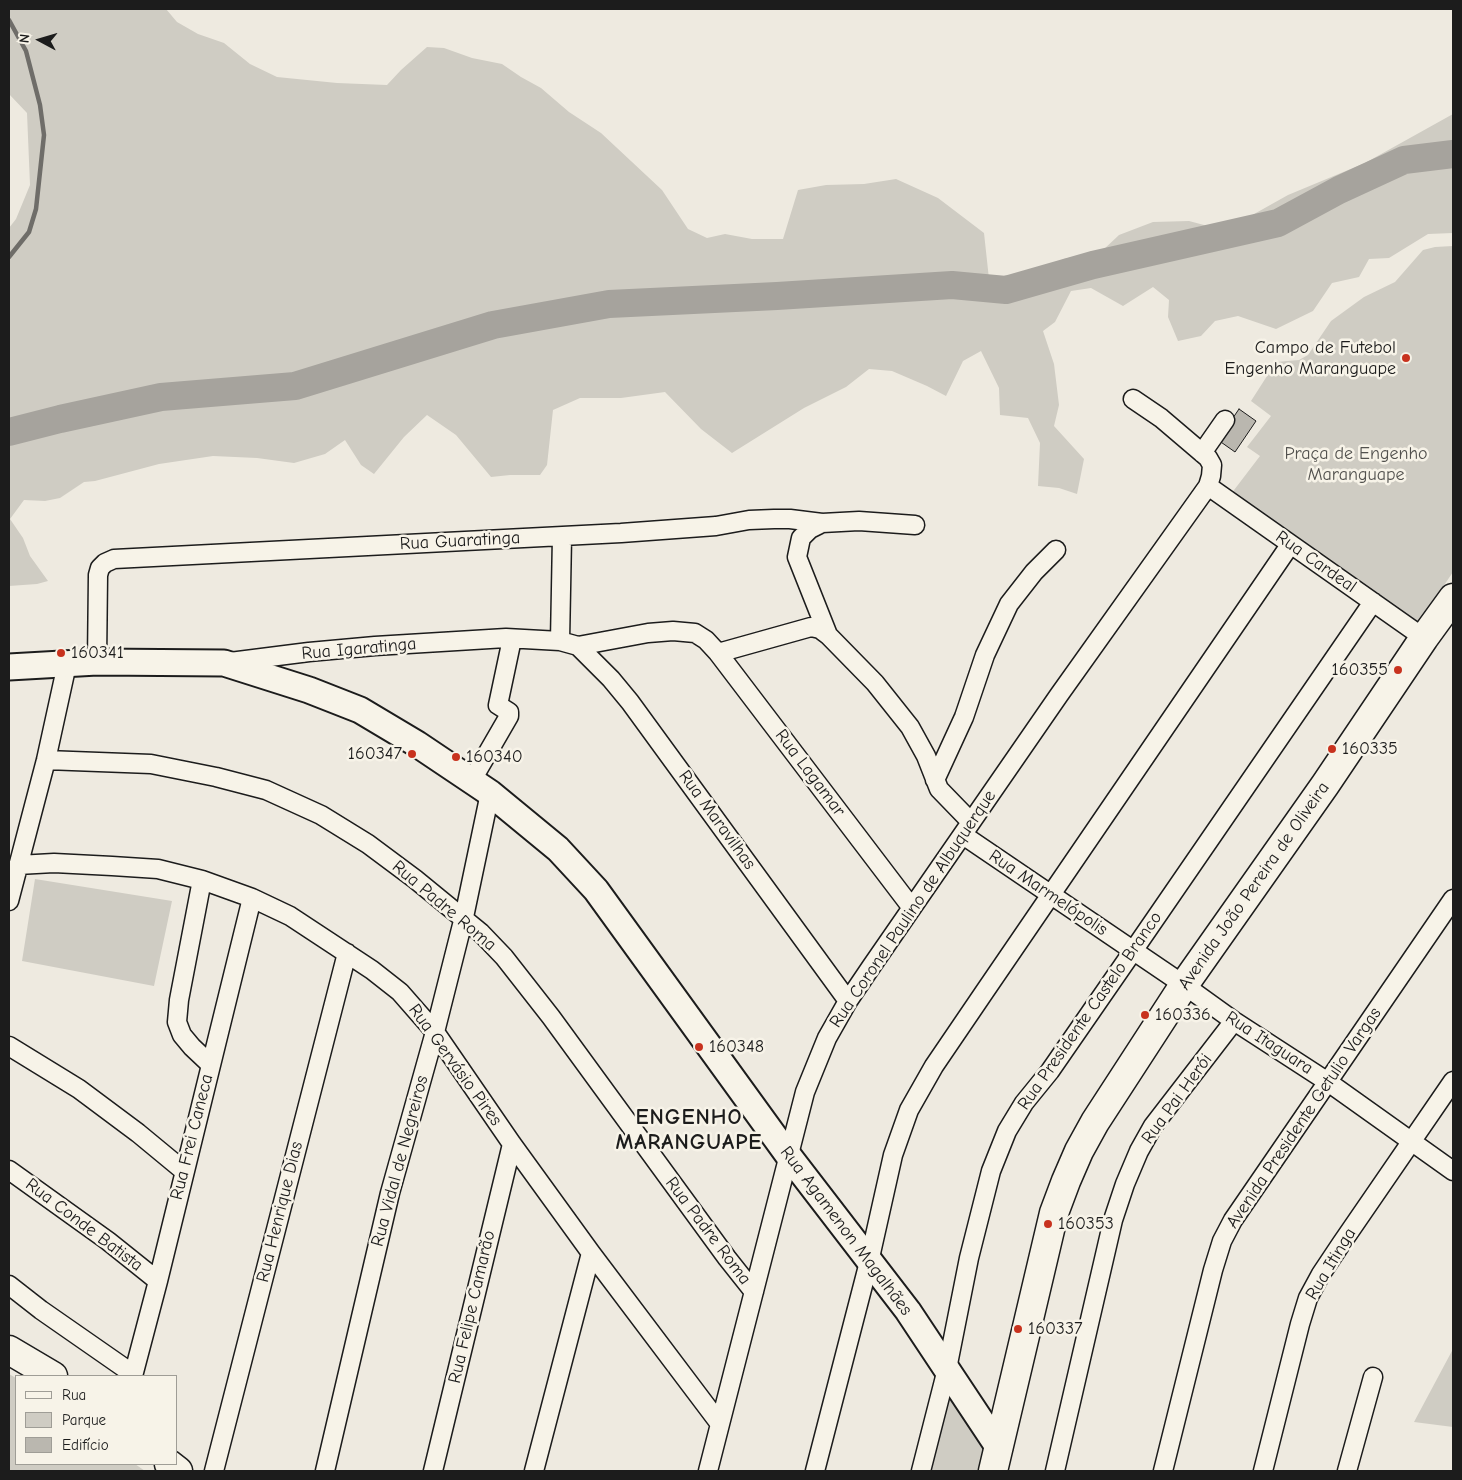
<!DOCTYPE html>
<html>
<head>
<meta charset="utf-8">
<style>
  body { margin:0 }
  #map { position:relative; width:1462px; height:1480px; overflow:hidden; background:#eeeae0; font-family:"Comic Neue",sans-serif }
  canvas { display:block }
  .frame { position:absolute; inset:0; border:10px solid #1c1c1c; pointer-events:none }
  .legend { position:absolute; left:15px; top:1375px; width:162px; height:90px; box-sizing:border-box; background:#f7f3e8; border:1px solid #9f9d96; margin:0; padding:6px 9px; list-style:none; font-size:15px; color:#1c1c1c }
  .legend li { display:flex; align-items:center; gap:10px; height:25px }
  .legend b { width:25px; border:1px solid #9f9d96 }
  .north { position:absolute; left:15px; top:15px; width:50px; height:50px; -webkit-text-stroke:4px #f7f3e8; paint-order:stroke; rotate:276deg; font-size:14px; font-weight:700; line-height:20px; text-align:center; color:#1c1c1c }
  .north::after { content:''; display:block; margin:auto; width:18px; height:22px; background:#1c1c1c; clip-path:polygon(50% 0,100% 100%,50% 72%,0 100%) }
</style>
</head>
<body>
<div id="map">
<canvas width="1462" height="1480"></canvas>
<div class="frame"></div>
<ul class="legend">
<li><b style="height:6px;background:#f7f3e8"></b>Rua</li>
<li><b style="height:14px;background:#cfccc3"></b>Parque</li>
<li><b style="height:14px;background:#bab7af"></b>Edifício</li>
</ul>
<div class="north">N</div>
</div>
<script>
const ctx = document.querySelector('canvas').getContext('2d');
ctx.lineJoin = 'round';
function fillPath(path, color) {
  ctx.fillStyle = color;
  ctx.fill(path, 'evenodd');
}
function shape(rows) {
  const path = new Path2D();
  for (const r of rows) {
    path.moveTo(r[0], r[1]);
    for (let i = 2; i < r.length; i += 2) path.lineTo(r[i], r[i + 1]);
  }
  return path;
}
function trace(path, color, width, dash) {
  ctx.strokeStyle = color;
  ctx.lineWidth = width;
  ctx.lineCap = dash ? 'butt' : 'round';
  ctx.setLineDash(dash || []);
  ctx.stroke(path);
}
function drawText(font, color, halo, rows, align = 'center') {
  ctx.font = font + ' "Comic Neue",sans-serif';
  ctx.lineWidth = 5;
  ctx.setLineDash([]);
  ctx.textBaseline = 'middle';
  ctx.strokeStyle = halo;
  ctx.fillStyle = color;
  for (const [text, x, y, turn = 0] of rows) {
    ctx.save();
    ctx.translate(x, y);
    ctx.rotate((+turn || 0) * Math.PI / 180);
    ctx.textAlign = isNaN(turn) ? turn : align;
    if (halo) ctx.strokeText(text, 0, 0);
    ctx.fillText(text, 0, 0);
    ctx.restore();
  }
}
fillPath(shape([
  [9,9,166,9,177,22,198,34,224,43,250,64,277,77,337,83,387,85,401,70,427,47,444,48,472,58,502,64,521,77,541,88,569,112,601,133,662,190,688,229,707,238,725,234,752,239,783,239,798,190,826,185,864,184,896,179,938,198,984,233,989,279,1037,276,1063,259,1102,251,1119,235,1153,222,1189,221,1219,229,1247,218,1288,195,1365,163,1453,114,1453,233,1428,234,1389,258,1369,259,1359,277,1332,283,1313,311,1276,329,1238,316,1215,321,1201,336,1178,341,1168,317,1169,300,1153,287,1123,306,1091,288,1071,291,1055,322,1043,331,1054,364,1059,405,1054,426,1084,459,1077,494,1059,488,1038,486,1040,443,1028,418,1000,415,999,388,981,351,963,361,946,396,927,386,892,371,869,369,846,387,804,408,732,453,701,429,665,392,621,398,580,398,553,410,547,465,540,475,510,475,491,477,456,435,427,415,404,437,374,474,361,465,345,440,325,454,294,463,257,458,213,456,159,464,95,481,84,482,60,498,45,501,24,500,10,519,23,538,30,556,48,581,37,584,9,586,9,228,16,219,30,185,27,113,9,94],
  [1453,246,1453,572,1417,625,1231,494,1260,456,1247,447,1271,416,1251,401,1276,362,1299,360,1308,355,1331,321,1364,297,1395,282,1423,250,1435,247],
  [35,879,172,901,154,986,22,961],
  [1453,1349,1453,1427,1414,1422],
  [9,1374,16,1378,16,1464,135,1464,145,1471,9,1471],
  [948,1379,999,1448,993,1471,924,1471]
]), '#cfccc3');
trace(shape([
  [9,20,26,51,40,105,44,135,36,209,29,232,9,257]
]), '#6f6d69', 4.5);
trace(shape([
  [9,432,60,419,161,397,295,386,493,325,609,304,777,296,952,285,1006,290,1093,265,1278,223,1339,190,1404,160,1453,154]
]), '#a6a39d', 28);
const building = shape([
  [1239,409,1256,421,1235,452,1218,440,1239,409]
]);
fillPath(building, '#bab7af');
trace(building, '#1c1c1c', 1);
const street = shape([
  [1202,453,1225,420],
  [1208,486,1424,638],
  [822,523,810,529,801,538,797,557,828,635],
  [560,641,562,537],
  [578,646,611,679,630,702,848,1001],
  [718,653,811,627,820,629,828,635,875,683,910,727,926,756,939,789,971,822],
  [97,662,98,575,100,568,105,563,114,559,621,533,716,526,749,520,774,519,790,519,822,523,859,521,915,525],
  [230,662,309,652,375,646,506,638,560,641,578,646,648,633,673,631,695,633,706,640,718,653,912,908],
  [46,760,151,764,216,777,266,790,321,815,368,844,415,879,481,933,504,957,551,1017,727,1258,754,1292],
  [472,780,509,716,509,712,498,705,512,639],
  [935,780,964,717,985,655,1009,604,1034,572,1056,550],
  [963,835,1184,985,1234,1021,1328,1082,1453,1171],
  [18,865,54,863,112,866,158,869,202,880,252,898,290,916,372,970,400,992,435,1032,512,1144,591,1253,720,1424],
  [202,880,179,1000,177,1022,182,1035,192,1047,210,1064],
  [9,901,46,760,67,664],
  [9,1046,79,1089,138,1133,184,1171],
  [9,1170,108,1241,158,1281],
  [9,1285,41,1310,133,1374],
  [133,1376,158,1281,252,898],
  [214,1471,347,953],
  [325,1471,390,1193,435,1032,464,917,490,793],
  [433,1471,512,1144],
  [534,1471,591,1253],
  [708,1471,805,1092,827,1038,848,1001,871,967,1059,695,1208,486,1211,476,1212,465,1208,458,1161,418,1133,399],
  [815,1471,869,1262,893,1155,909,1110,934,1066,985,991,1290,545],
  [921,1471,947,1369,969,1258,991,1171,1007,1131,1024,1103,1050,1071,1133,951,1373,602],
  [1055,1471,1113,1220,1125,1184,1139,1151,1153,1126,1234,1021],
  [1163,1471,1213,1270,1222,1241,1233,1220,1453,899],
  [1263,1471,1300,1324,1308,1298,1321,1274,1341,1244,1453,1081],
  [1347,1471,1373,1377]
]);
const secondary = shape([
  [9,667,97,662,224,663,309,690,360,710,417,744,490,793,558,849,596,890,788,1155,908,1311,999,1448]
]);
const primary = shape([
  [9,1350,53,1376],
  [169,1464,178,1471],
  [993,1471,1054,1213,1066,1181,1079,1151,1095,1122,1184,985,1325,785,1424,638,1453,598]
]);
trace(street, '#1c1c1c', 21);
trace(secondary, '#1c1c1c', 29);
trace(primary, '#1c1c1c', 31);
trace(street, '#f7f3e8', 18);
trace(secondary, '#f7f3e8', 25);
trace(primary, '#f7f3e8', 28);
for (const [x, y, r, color] of [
  [1406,358,5,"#c8321e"],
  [61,653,5,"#c8321e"],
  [1398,670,5,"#c8321e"],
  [1332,749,5,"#c8321e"],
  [412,754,5,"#c8321e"],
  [456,757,5,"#c8321e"],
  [1145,1015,5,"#c8321e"],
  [699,1047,5,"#c8321e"],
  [1048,1224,5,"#c8321e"],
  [1018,1329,5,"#c8321e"]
]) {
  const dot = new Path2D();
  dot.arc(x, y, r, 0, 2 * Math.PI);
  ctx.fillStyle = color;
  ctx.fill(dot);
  trace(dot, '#f7f3e8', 2);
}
drawText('18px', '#1c1c1c', '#f7f3e8', [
  ["Campo de Futebol",1396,348,"right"],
  ["Engenho Maranguape",1396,369,"right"],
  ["160341",71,653],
  ["160355",1388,670,"right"],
  ["160335",1342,749],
  ["160347",402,754,"right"],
  ["160340",466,757],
  ["160336",1155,1015],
  ["160348",709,1047],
  ["160353",1058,1224],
  ["160337",1028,1329]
], 'left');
drawText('18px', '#52514e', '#f7f3e8', [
  ["Praça de Engenho",1356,454],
  ["Maranguape",1356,475]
]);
drawText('18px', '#1c1c1c', '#f7f3e8', [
  ["Rua Guaratinga",460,541,-3],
  ["Rua Cardeal",1316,562,35],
  ["Rua Igaratinga",359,649,-5],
  ["Rua Lagamar",810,773,53],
  ["Rua Maravilhas",717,820,54],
  ["Avenida João Pereira de Oliveira",1254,886,-55],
  ["Rua Marmelópolis",1048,893,34],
  ["Rua Padre Roma",444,906,40],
  ["Rua Coronel Paulino de Albuquerque",913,909,-56],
  ["Rua Presidente Castelo Branco",1090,1011,-55],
  ["Rua Itaguara",1269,1043,33],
  ["Rua Gervásio Pires",455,1065,54],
  ["Rua Pai Herói",1177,1099,-54],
  ["Avenida Presidente Getulio Vargas",1304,1118,-56],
  ["Rua Frei Caneca",192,1137,-76],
  ["Rua Vidal de Negreiros",400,1161,-75],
  ["Rua Henrique Dias",280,1212,-76],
  ["Rua Conde Batista",84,1225,37],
  ["Rua Padre Roma",708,1231,53],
  ["Rua Agamenon Magalhães",846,1231,53],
  ["Rua Itinga",1331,1264,-59],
  ["Rua Felipe Camarão",472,1307,-77]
]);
ctx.letterSpacing = '1px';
drawText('bold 22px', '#1c1c1c', '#f7f3e8', [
  ["ENGENHO",689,1118],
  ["MARANGUAPE",689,1143]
]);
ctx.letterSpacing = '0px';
</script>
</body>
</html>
